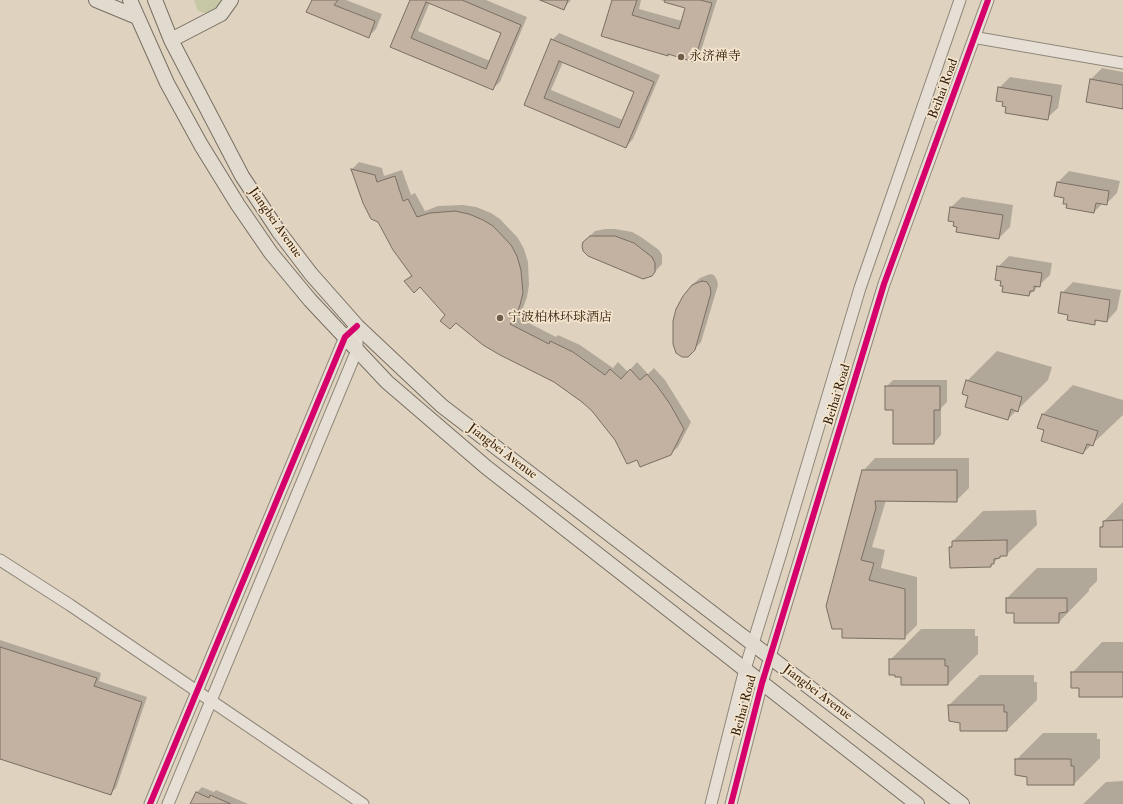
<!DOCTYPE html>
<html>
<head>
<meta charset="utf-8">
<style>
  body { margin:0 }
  canvas { display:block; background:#dfd2bf }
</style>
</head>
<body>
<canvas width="1123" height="804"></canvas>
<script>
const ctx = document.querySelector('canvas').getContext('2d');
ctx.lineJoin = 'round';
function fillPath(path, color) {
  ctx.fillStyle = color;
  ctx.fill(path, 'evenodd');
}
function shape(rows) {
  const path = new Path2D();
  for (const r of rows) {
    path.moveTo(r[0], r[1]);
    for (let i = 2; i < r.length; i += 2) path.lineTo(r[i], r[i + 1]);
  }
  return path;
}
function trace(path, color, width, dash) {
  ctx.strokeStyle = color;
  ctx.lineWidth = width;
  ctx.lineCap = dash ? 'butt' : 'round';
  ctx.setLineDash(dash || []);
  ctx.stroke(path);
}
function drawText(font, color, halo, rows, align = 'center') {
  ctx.font = font + ' "IM FELL Double Pica","Noto Serif SC",serif';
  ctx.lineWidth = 3.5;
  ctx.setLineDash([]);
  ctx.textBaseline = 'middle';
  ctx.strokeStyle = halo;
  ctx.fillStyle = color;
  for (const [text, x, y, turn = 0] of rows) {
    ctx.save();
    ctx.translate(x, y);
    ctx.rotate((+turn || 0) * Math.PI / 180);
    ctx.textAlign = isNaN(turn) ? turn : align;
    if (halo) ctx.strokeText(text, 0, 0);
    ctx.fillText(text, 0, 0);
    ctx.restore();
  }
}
fillPath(shape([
  [194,0,224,0,218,9,209,14,198,11]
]), '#c6c7a5');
fillPath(shape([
  [313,0,346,0,382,14,376,29,369,36],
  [411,0,486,0,527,17,500,82,492,89,392,46],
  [430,2,502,32,490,61,418,31],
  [543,0,571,0,563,9],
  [613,0,641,0,639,9,682,21,686,7,660,0,717,0,700,54,694,61,669,53,667,55],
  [559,33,660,75,633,139,626,147,525,104,552,40],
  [563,62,635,92,623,120,551,90],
  [1102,68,1123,72,1123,108,1091,79],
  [1010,77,1062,85,1058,108,1047,118,1007,106,1004,101,999,88],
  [359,162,382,168,384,176,402,170,411,195,415,193,425,211,438,206,463,205,476,207,491,213,500,219,518,238,524,249,528,262,529,285,527,297,523,308,517,317,556,337,558,335,580,345,613,368,618,362,628,372,637,362,648,374,654,368,665,380,691,422,678,447,670,454,637,459,616,439,592,410,583,401,554,381,456,322,447,315,420,286,406,281,412,275,379,221,364,203,352,169],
  [1069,171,1120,181,1117,193,1106,204,1103,203,1094,212,1068,204,1058,182],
  [962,197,1013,205,1010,227,999,238,958,226,955,221,951,207],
  [605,229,615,229,632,232,641,237,659,250,662,255,662,264,652,275,584,242,595,231],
  [1009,256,1052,263,1050,275,1029,295,1004,285,998,267],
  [710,274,714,275,717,280,718,285,701,342,688,356,692,285,700,278],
  [1073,282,1121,290,1117,310,1107,321,1098,319,1094,323,1069,314,1062,293],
  [997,351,1052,367,1048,380,1008,419,970,396,967,381],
  [893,380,947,380,947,402,941,408,941,435,934,443,894,409,886,387],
  [1073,385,1123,400,1123,415,1083,453,1045,430,1042,415],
  [875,458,969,458,969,488,956,501,886,500,872,547,885,550,881,568,917,577,917,625,904,638,843,637,863,471],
  [1123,502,1123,546,1101,546,1101,527,1104,524,1104,521],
  [1036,510,1037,525,1006,555,1002,555,990,566,950,547,953,545,953,541,983,511],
  [1037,568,1097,568,1097,581,1089,589,1089,591,1059,622,1015,612,1007,598],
  [921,629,975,629,975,636,978,636,978,654,948,684,902,676,890,660],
  [0,640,101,673,99,681,147,697,116,788,111,793,0,758],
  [1102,642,1123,642,1123,696,1080,687,1072,673],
  [980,675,1034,675,1034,682,1037,682,1037,700,1007,730,961,722,949,705],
  [1043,733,1097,733,1097,739,1100,739,1100,758,1074,784,1028,776,1016,760],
  [1123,781,1123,804,1083,804,1106,782],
  [202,787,214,792,216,790,248,804,191,804,196,793]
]), '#0003');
const building = shape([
  [312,0,338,0,334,5,375,21,369,38,306,12,312,0],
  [410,0,462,0,521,25,493,90,390,47,410,0],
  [426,2,501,33,486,69,411,38,426,2],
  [540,0,568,0,564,10,540,0],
  [612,0,637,0,632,15,679,29,685,8,664,2,665,0,700,0,712,3,694,62,668,54,668,56,601,36,612,0],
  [551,39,654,82,626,148,524,105,551,39],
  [559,61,634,92,619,128,544,98,559,61],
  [1090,79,1123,85,1123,109,1086,102,1090,79],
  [998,87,1052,96,1048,120,1005,113,1006,107,1002,106,1003,102,996,101,998,87],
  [351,169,375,175,377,182,395,176,403,201,408,199,417,217,430,213,455,211,469,214,483,220,493,226,511,245,517,256,521,270,523,293,520,305,516,316,510,324,549,344,550,341,573,352,605,375,610,369,621,379,630,369,640,380,647,374,658,387,670,404,684,429,671,455,640,467,637,460,627,464,615,440,592,411,582,402,554,382,500,355,483,345,456,323,450,329,440,321,445,315,420,287,414,293,404,281,412,276,393,250,378,222,371,219,363,203,351,169],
  [1057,182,1109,191,1107,205,1096,203,1094,213,1066,208,1067,204,1063,204,1064,198,1054,196,1057,182],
  [950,207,1003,215,999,239,956,232,957,227,953,226,954,222,948,221,950,207],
  [590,236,615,236,634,243,652,257,655,263,655,272,652,276,643,279,588,256,583,251,582,246,583,242,590,236],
  [997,266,1042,273,1040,287,1034,286,1034,291,1030,291,1029,296,1002,292,1003,286,1000,286,1001,281,995,280,997,266],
  [702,281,707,282,710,287,711,293,695,350,688,357,682,357,676,353,673,344,673,321,676,309,683,296,692,285,702,281],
  [1061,292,1110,300,1107,322,1095,320,1095,325,1067,320,1068,315,1058,313,1061,292],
  [966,380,1022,397,1018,412,1011,409,1008,420,965,407,968,396,962,394,966,380],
  [885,386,940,386,940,410,934,410,934,444,893,444,893,410,885,410,885,386],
  [1042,414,1098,431,1093,446,1087,444,1083,454,1041,441,1044,430,1037,428,1042,414],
  [862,470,957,470,957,502,875,501,876,508,861,560,874,563,869,580,905,589,905,639,842,638,842,629,832,629,826,606,862,470],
  [1123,520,1123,547,1100,547,1100,527,1103,527,1103,521,1123,520],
  [1007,540,1007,556,1000,556,1000,558,994,559,994,564,991,564,991,567,950,568,949,547,952,547,952,541,1007,540],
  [1006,598,1067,598,1067,612,1059,613,1059,623,1014,623,1014,613,1006,613,1006,598],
  [0,647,97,678,94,686,142,702,111,795,0,759,0,647],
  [889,659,945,659,945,666,948,666,948,685,901,685,901,677,895,677,895,675,889,675,889,659],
  [1071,672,1123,672,1123,697,1079,697,1079,688,1071,688,1071,672],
  [948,705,1004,705,1004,712,1007,712,1007,731,960,731,960,723,949,721,948,705],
  [1015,759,1071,759,1071,766,1074,766,1074,785,1027,785,1027,777,1015,775,1015,759],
  [196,792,209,798,210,795,231,804,190,804,196,792]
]);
fillPath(building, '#c3b1a1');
trace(building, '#796f63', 1);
const minor = shape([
  [978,38,1123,63],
  [0,560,70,605,363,804],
  [150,804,345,337,357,326],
  [168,804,357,350,357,326],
  [711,804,745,669,780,556,860,288,960,0],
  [731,804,762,683,884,284,988,0]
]);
const major = shape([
  [96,0,137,17],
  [130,0,167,83,201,145,238,205,271,253,310,300,387,382,486,467,917,804],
  [155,0,171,40,242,176,279,232,311,274,357,326,442,406,962,804],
  [171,40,221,14,231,0]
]);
trace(minor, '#91887a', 13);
trace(major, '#796f63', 16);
trace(minor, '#e6dfd5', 11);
trace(major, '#e1dace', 14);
trace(shape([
  [150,804,345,337,357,326],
  [731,804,762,683,884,284,988,0]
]), '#d6006c', 6);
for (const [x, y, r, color] of [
  [681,57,4,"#6f5d49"],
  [500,318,4,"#6f5d49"]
]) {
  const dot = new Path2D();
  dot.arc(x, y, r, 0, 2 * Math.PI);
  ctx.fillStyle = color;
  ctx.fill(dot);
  trace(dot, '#f3e4cd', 1.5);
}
drawText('13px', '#331e09', '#f3e4cd', [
  ["永济禅寺",689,57],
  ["宁波柏林环球酒店",508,318]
], 'left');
drawText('13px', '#331e09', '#f3e4cd', [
  ["Beihai Road",944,89,-70],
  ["Jiangbei Avenue",275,223,55],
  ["Beihai Road",838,395,-73],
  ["Jiangbei Avenue",502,452,37],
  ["Jiangbei Avenue",817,693,37],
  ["Beihai Road",745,706,-75]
]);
</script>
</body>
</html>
